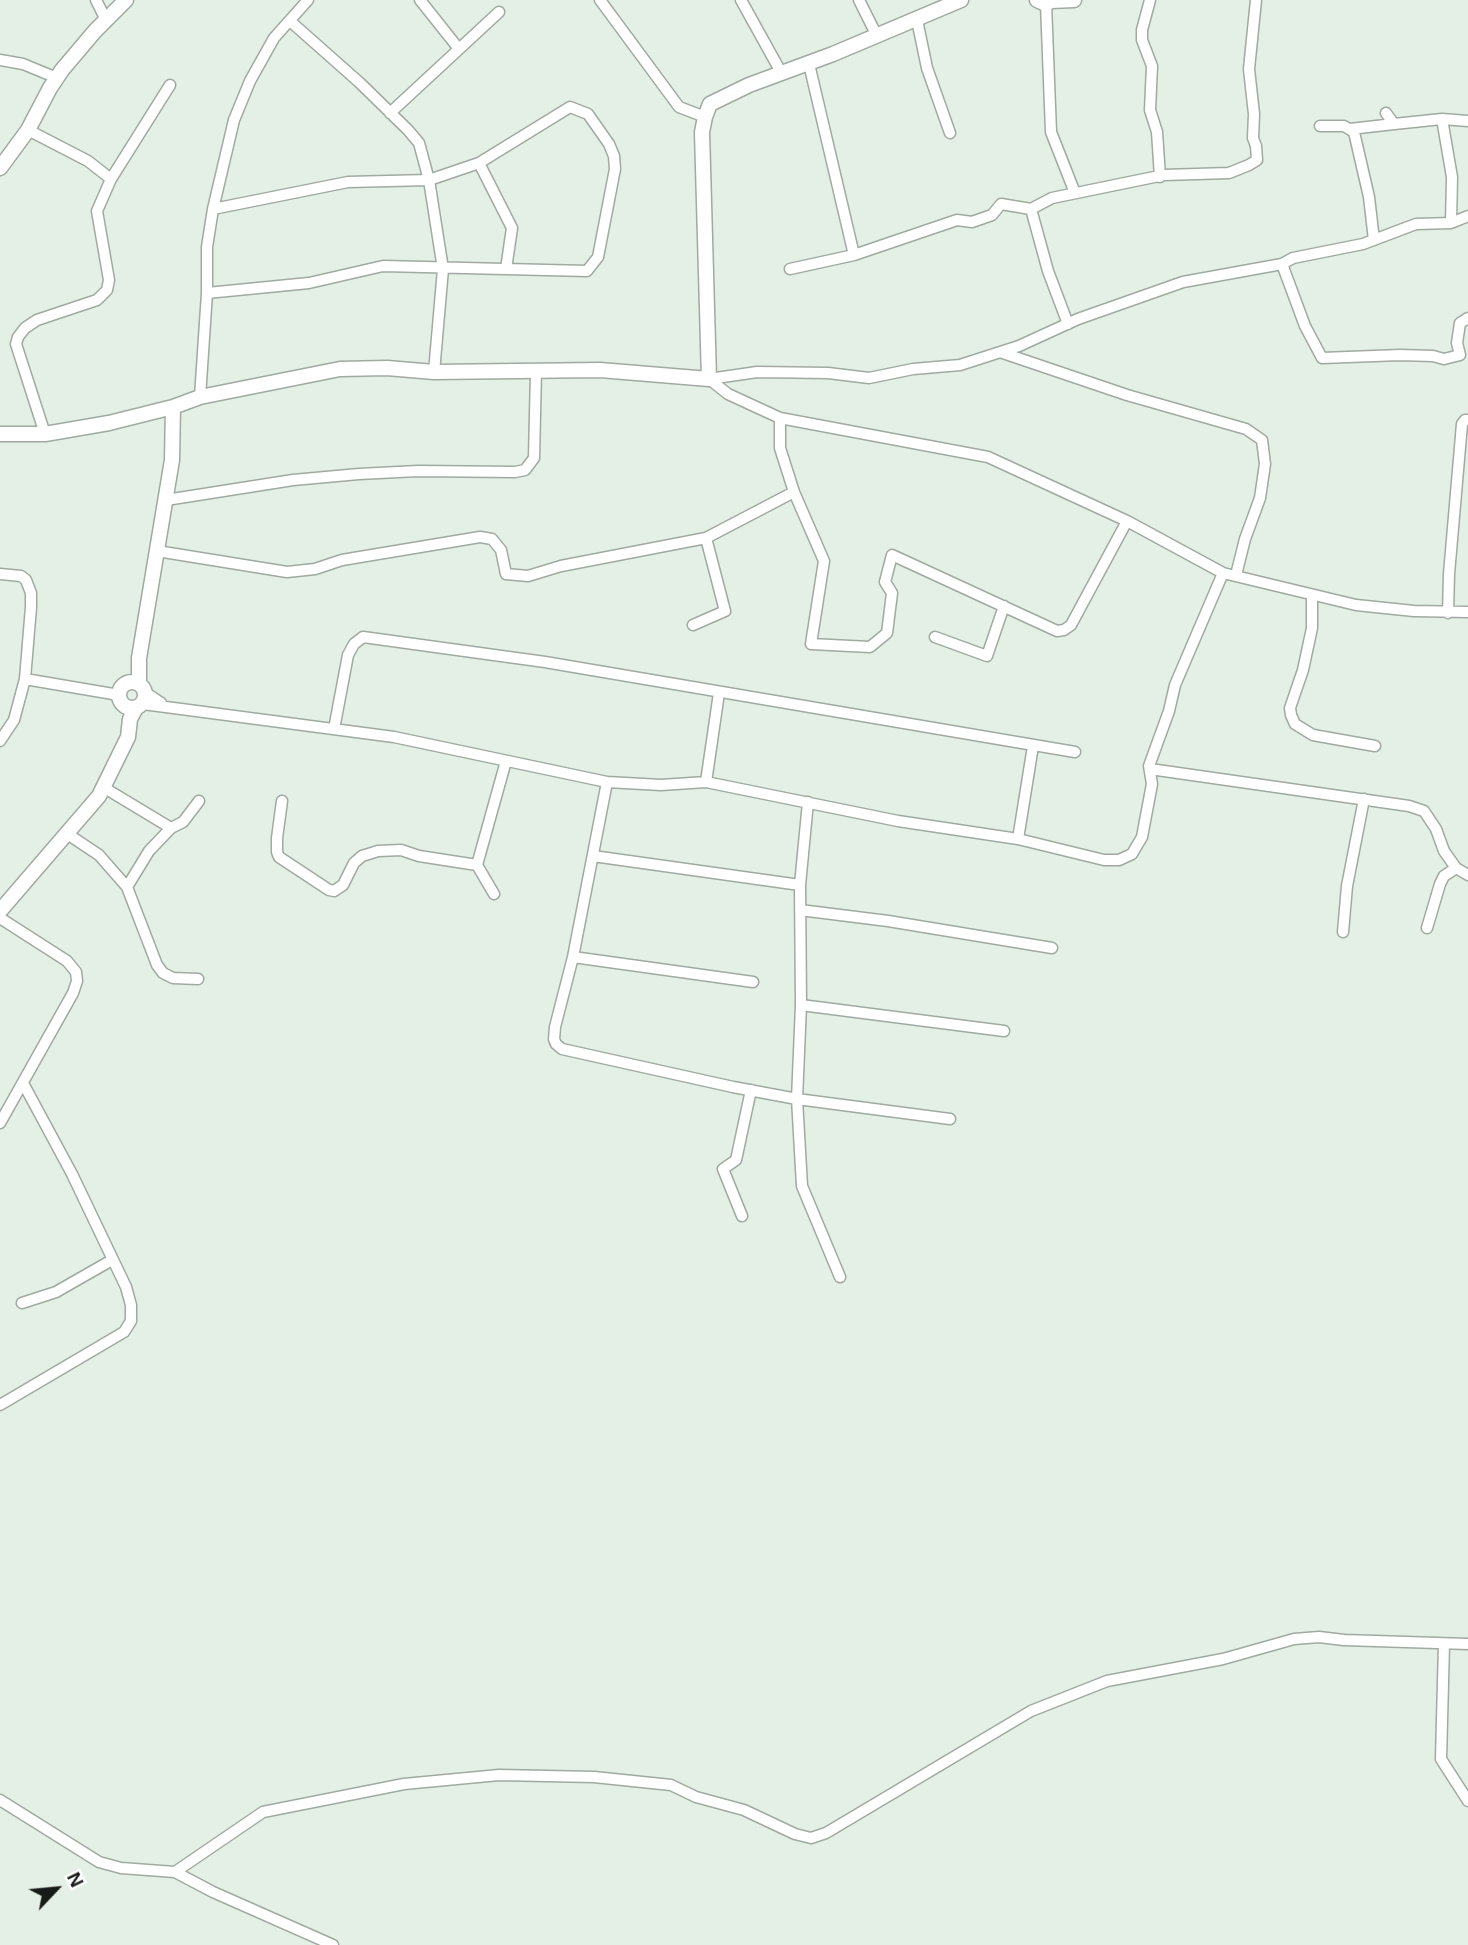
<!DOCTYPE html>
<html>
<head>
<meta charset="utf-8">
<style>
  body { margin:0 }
  #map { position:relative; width:1468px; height:1945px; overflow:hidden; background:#e4efe5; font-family:Arial,sans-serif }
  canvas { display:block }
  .north { position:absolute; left:21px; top:1854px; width:70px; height:70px; -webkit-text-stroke:5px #fff; paint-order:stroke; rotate:64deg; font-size:19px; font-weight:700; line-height:28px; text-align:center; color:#181c19 }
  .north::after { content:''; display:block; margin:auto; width:24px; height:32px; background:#181c19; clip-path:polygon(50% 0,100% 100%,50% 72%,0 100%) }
</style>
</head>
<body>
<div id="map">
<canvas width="1468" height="1945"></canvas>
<div class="north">N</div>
</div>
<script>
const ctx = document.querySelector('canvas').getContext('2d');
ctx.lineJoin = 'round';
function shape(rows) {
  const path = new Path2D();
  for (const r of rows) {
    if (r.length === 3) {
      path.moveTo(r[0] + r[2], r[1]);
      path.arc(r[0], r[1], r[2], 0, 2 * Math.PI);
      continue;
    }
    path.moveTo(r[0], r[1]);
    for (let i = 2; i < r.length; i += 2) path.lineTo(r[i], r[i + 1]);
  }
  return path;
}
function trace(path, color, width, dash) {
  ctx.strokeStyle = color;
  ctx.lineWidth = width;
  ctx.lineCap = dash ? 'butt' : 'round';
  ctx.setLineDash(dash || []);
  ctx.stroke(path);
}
const street = shape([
  [96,0,106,20],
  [420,0,459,49],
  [600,0,679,107,705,117],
  [741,0,782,74],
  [859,0,877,36],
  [1150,0,1142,30,1142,40,1152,66,1150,110,1157,132,1160,177],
  [1046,4,1051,132,1075,193],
  [917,20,927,68,950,133],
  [290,21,360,83,408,130,419,143,429,180,443,269,434,372],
  [0,60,23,64,57,78],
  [809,64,854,255],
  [390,113,499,12],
  [1386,113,1394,124,1442,119,1468,121],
  [1442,119,1452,177,1451,223],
  [1320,126,1344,126,1354,132,1369,197,1374,240],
  [1350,129,1394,124],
  [28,130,88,161,111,179],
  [479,163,512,228,506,269],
  [1031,209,1048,271,1068,324],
  [1282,264,1305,326,1322,358,1400,355,1433,356,1444,359,1460,355,1457,343,1460,323,1468,318],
  [790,269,854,255,957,220,972,222,992,215,1001,204,1031,209,1052,198,1164,175,1229,173,1249,165,1257,160,1256,146,1253,138,1254,114,1249,69,1256,0],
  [207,293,309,283,383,266,587,271,598,257,615,169,614,156,609,144,588,114,570,107,479,163,429,180,348,182,213,209],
  [1000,352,1127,395,1246,429,1262,440,1265,464,1260,498,1245,539,1236,575],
  [709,379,728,394,780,418,988,457,1127,521,1223,573,1356,605,1414,611,1468,612],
  [709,379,757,372,828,373,869,378,913,369,960,365,1019,346,1078,319,1183,282,1282,264,1293,258,1363,244,1416,224,1451,223,1468,216],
  [200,397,207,293,207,247,213,209,234,120,250,81,274,38,308,0],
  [780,418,780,448,794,492,824,561,811,644,870,647,887,633,892,593,885,582,892,555,1057,631,1064,630,1071,625,1127,521],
  [45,434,16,344,18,337,25,328,37,320,97,300,107,290,109,280,97,211,111,179,170,85],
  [166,500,293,480,359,474,418,471,515,472,525,470,534,458,536,371],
  [157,551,287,572,315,569,342,560,480,537,492,539,501,550,506,574,528,576,561,566,706,538,794,492],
  [0,574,21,576,26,580,31,593,31,607,25,679,14,720,0,741],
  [1312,595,1312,628,1303,670,1290,708,1291,715,1295,724,1313,735,1375,746],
  [1448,613,1449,574,1462,424,1465,420,1468,420],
  [693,625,725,611,706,538],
  [935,637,987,656,1004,606],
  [25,679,119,695],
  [146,693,161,703],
  [143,704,394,737,607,782,661,785,706,782,898,821,1018,839,1104,860,1119,860,1132,854,1142,837,1152,784,1149,766,1169,711,1175,685,1223,573],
  [334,729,348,655,354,644,363,637,545,662,1075,752],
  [1150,769,1409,806,1424,811,1436,829,1444,851,1456,868,1468,875],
  [607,782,573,957,555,1027,554,1039,556,1044,562,1049,733,1087,797,1099,950,1119],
  [706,782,719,693],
  [103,787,171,828],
  [282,801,277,838,277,852,279,857,329,890,334,891,343,885,354,863,362,856,378,851,401,850,419,856,477,865],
  [808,802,800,885,801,1005,797,1099,802,1186,840,1277],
  [66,833,99,855,127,887,157,965,163,973,173,978,198,979],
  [1018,839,1033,746],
  [593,856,800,885],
  [127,887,149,851,171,828,183,822,199,801],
  [494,894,477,865,506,761],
  [800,910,888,921,1052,948],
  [0,918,67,961,76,972,77,981,73,993,0,1123],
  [1427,928,1440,884,1444,876,1456,868],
  [1343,932,1347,886,1364,799],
  [573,957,753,982],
  [801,1005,1004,1031],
  [742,1216,723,1169,736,1160,751,1090],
  [22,1303,56,1292,112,1260],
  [0,1405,124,1332,131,1321,131,1305,126,1287,72,1174,23,1083],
  [1444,1644,1441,1759,1468,1801],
  [0,1800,99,1862,121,1868,175,1872,213,1892,333,1945],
  [175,1872,263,1812,404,1784,499,1775,594,1777,671,1785,696,1797,744,1810,795,1834,811,1838,826,1833,1031,1711,1107,1681,1223,1659,1294,1639,1319,1637,1344,1640,1468,1644]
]);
const secondary = shape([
  [1037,0,1046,4,1051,1,1074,0],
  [0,168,28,130,50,88,62,70,95,31,126,0],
  [0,434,45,434,109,423,173,407,200,397,340,369,387,368,434,372,600,370,709,379,702,132,705,117,710,104,749,85,833,54,961,0],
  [132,695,13],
  [139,684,139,658,172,460,173,407],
  [0,911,99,796,128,737,130,719,136,708]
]);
trace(street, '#9faaa0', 13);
trace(secondary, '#9faaa0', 17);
trace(street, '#fff', 10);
trace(secondary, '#fff', 14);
</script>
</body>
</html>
